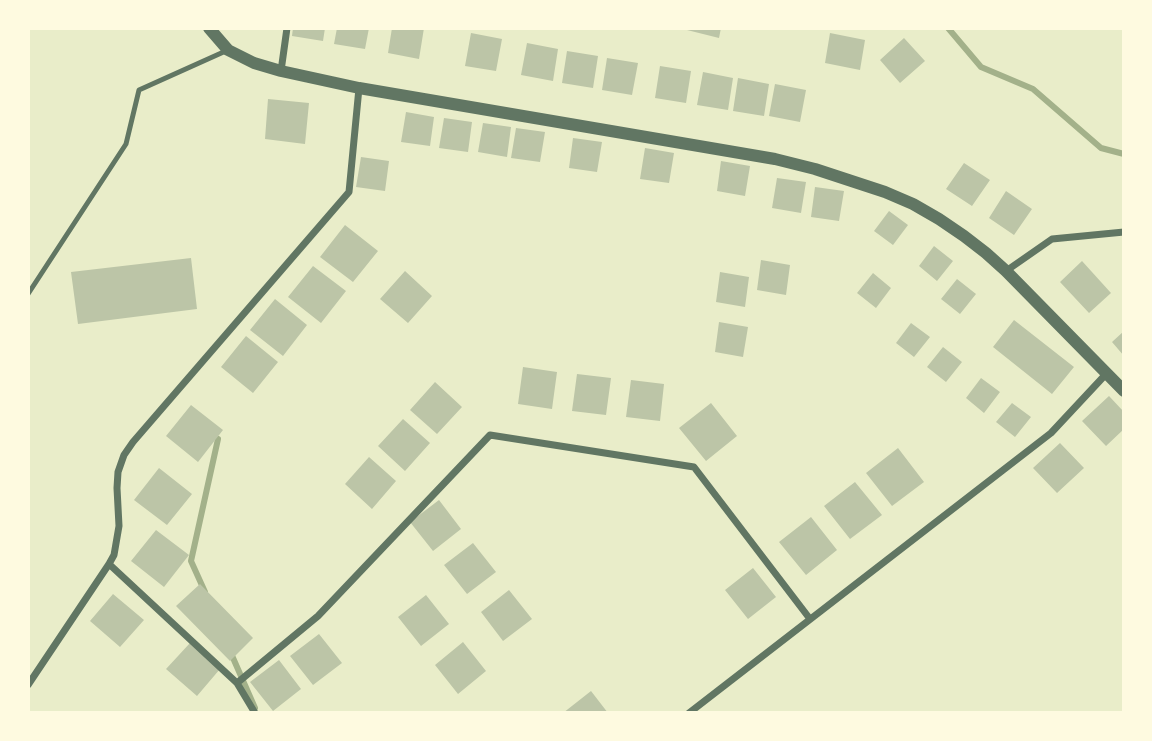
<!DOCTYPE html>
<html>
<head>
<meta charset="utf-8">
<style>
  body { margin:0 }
  #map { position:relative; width:1152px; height:741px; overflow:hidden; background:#e9edc9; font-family:"Nunito Sans",sans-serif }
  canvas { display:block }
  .frame { position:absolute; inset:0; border:30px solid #fefae0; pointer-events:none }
</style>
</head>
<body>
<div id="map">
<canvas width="1152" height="741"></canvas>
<div class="frame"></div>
</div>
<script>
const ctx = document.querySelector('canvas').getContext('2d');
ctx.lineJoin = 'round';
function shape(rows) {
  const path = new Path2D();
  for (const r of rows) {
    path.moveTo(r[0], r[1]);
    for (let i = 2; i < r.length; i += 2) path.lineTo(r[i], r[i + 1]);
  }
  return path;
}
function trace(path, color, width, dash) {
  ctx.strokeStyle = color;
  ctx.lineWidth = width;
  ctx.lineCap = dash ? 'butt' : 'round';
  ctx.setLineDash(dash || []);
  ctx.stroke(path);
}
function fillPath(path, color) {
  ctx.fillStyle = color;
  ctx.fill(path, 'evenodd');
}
trace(shape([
  [948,28,981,67,1033,89,1101,148,1124,154],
  [205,592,191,561,218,439],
  [230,651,255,708]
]), '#a3b18a', 6);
fillPath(shape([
  [293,28,325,28,323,41,292,36],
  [337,28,369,28,365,49,334,44],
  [392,28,424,28,419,59,388,53],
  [679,28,721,28,719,38],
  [471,33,502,39,496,71,465,66],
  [830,33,865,40,860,70,825,63],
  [904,38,925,61,900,83,880,60],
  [527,43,558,49,553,81,521,75],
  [567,51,598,56,593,88,562,83],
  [607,58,638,63,632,95,602,90],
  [660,66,691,71,686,103,655,98],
  [703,72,733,78,728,110,697,105],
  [738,78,769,84,764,116,733,111],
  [775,84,806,90,800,122,769,116],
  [268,99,309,103,305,144,265,139],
  [406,112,434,117,430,146,401,142],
  [444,118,472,122,468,152,439,148],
  [483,123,511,127,507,157,478,152],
  [516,128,545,132,540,162,511,158],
  [573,138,602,142,597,172,569,168],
  [645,148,674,153,669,183,640,179],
  [361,157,389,161,385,191,356,187],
  [721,161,750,166,745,196,717,191],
  [964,163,990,180,972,206,946,189],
  [777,178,806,182,801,213,772,208],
  [815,187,844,191,839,221,811,217],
  [1006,191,1032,209,1014,235,989,218],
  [889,211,908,225,893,245,874,231],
  [345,225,378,251,353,282,320,257],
  [934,246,953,261,937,281,919,266],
  [191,258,197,309,78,324,71,272],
  [761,260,790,265,786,295,757,290],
  [1082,261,1111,293,1089,313,1060,282],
  [313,266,346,291,321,323,288,297],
  [405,271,432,296,408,323,380,299],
  [720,272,749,277,745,307,716,302],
  [873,273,891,288,876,308,857,293],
  [957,279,976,294,960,314,941,299],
  [275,299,307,325,283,356,250,330],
  [1014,320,1074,367,1052,394,993,347],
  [719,322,748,327,743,357,715,352],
  [911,323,930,337,914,357,896,343],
  [1124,331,1124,356,1112,342],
  [246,336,278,362,253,393,221,367],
  [943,347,962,362,946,382,927,367],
  [523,367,557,372,552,409,518,404],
  [577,374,611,378,606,415,572,411],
  [981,378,1000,392,984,413,966,398],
  [631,380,664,384,660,421,626,417],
  [435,382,462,407,437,434,410,410],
  [1109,396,1124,412,1124,429,1106,446,1082,421],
  [711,403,737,436,706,461,679,428],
  [1012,403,1031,417,1015,437,996,422],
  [191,405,223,430,198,462,166,436],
  [403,419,430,443,405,471,378,446],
  [1060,443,1084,468,1057,493,1033,468],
  [898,448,924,482,892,506,866,473],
  [369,457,396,481,372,509,345,484],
  [159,468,192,494,167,525,134,500],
  [855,482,882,515,850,539,824,506],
  [439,500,461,529,433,551,410,522],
  [811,517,837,550,806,575,779,542],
  [156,530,189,555,164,587,131,561],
  [473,543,496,572,467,594,444,565],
  [753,568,776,597,748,619,725,590],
  [200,584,253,638,230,661,176,606],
  [509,590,532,619,503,641,481,612],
  [113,594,144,620,120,647,90,621],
  [426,595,449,624,421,646,398,617],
  [319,634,342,663,313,685,290,656],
  [463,642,486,671,458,694,435,665],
  [190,643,220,669,197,696,166,669],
  [279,660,301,689,273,711,250,682],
  [591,691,608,713,563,713]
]), '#bcc5a7');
trace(shape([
  [28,294,126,144,139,90,228,50]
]), '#617663', 5);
trace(shape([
  [281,71,287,28],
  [1006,271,1052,239,1124,232],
  [109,564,237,683,255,713],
  [237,683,318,616,490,435,694,467,810,619],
  [28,685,109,564,114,555,119,526,117,488,118,472,124,455,133,442,349,192,359,88],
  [689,713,1051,433,1107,373]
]), '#617663', 7);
trace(shape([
  [209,28,228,50,254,63,281,71,359,88,775,159,815,169,885,192,913,204,939,219,964,236,986,253,1006,271,1124,391]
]), '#617663', 12);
</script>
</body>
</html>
